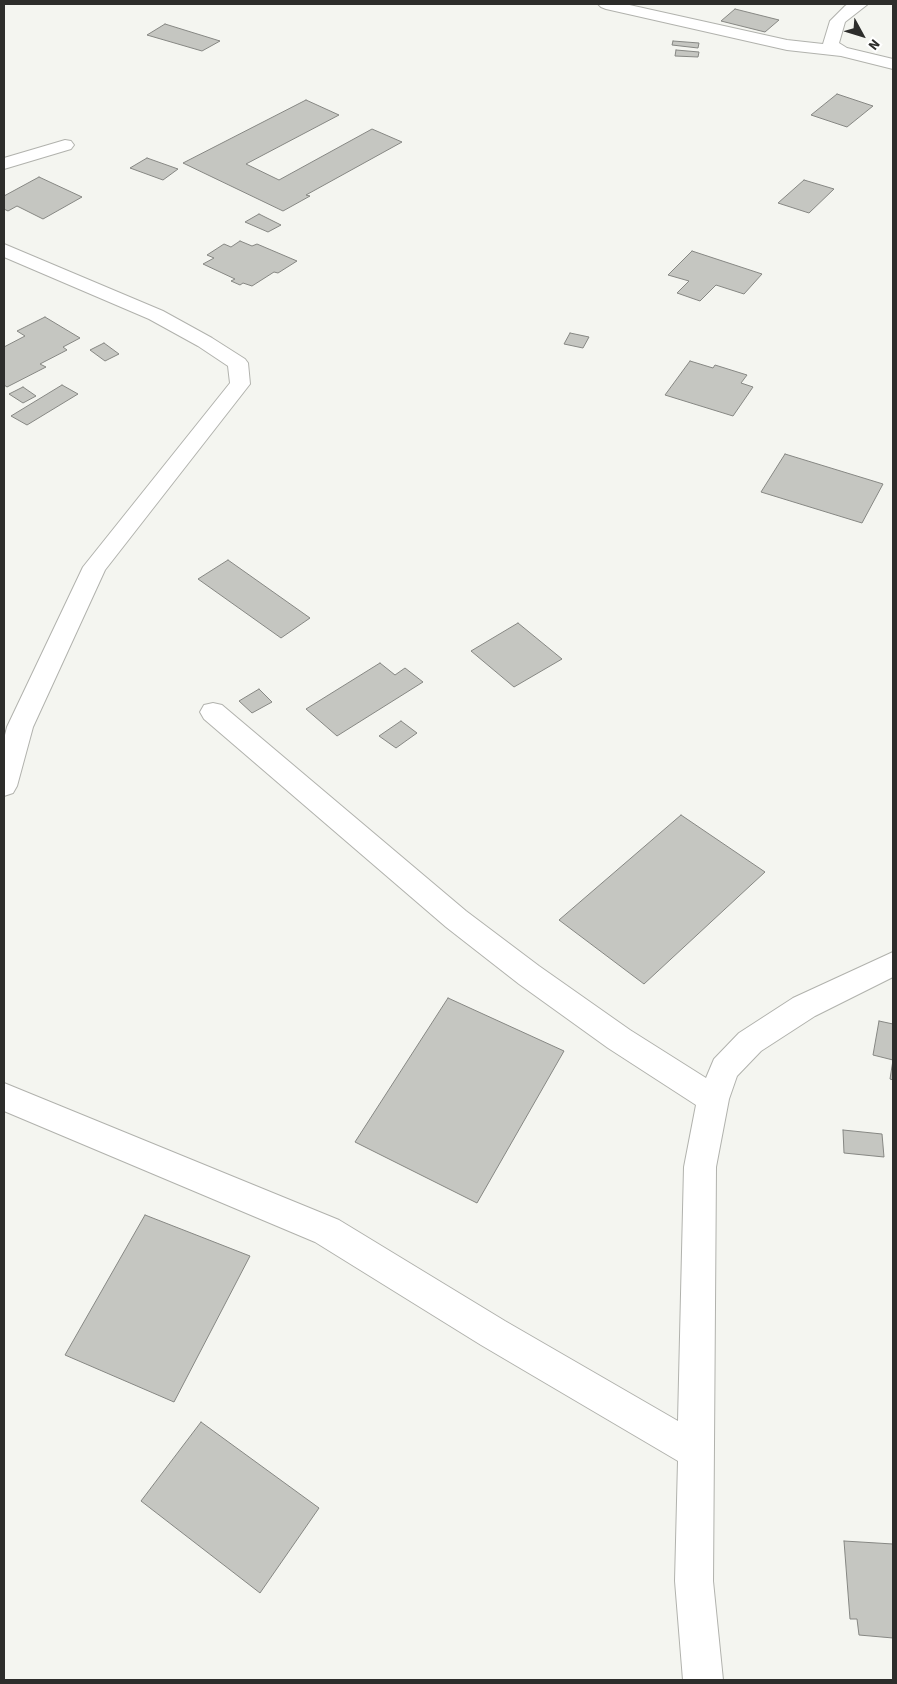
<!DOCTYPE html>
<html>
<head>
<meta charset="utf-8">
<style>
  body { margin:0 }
  #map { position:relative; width:897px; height:1684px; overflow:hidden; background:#f4f5f0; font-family:"Source Sans 3",sans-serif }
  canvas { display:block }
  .frame { position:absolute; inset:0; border:5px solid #2d2d2b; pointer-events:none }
  .north { position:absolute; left:837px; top:10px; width:50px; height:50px; -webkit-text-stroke:4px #fff; paint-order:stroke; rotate:129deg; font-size:14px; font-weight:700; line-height:20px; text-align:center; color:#2d2d2b }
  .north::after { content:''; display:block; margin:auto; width:18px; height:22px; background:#2d2d2b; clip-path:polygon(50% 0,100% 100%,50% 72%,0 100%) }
</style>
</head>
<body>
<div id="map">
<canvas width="897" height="1684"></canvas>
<div class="frame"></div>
<div class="north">N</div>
</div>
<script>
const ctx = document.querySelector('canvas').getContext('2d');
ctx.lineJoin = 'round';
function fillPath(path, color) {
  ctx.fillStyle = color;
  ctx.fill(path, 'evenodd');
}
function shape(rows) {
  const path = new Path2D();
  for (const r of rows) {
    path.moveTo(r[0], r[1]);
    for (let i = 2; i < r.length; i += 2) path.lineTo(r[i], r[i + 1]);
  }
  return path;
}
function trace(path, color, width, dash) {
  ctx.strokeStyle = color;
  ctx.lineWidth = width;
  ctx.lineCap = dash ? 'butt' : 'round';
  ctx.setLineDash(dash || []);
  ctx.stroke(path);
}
const building = shape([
  [735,9,779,20,765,32,721,21,735,9],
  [165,24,220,41,202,51,147,35,165,24],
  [673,41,699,43,698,48,672,45,673,41],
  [676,50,699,52,698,57,675,56,676,50],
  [837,94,873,106,847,127,811,115,837,94],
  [306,100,339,115,246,164,279,180,372,129,402,142,306,195,310,196,283,211,183,163,306,100],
  [147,158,178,169,163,180,130,168,147,158],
  [39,177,82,197,43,219,17,206,8,211,4,209,4,196,39,177],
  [804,180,834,189,809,213,778,203,804,180],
  [259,214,281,225,268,232,245,222,259,214],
  [240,241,252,246,257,244,297,261,278,273,274,272,252,286,243,283,240,285,231,281,235,279,203,264,214,258,207,255,224,244,231,247,240,241],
  [692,251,762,274,744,294,716,285,700,301,677,293,689,281,668,275,692,251],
  [45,317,80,338,63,347,67,350,40,364,46,367,7,387,4,385,4,347,25,336,17,331,45,317],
  [570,333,589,337,583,348,564,344,570,333],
  [104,343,119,354,105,361,90,350,104,343],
  [690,361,713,368,715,365,747,375,741,383,753,387,733,416,665,395,690,361],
  [62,385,78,394,27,425,11,416,62,385],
  [23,387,36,396,23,403,9,394,23,387],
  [785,454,883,484,862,523,761,492,785,454],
  [228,560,310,618,281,638,198,579,228,560],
  [518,623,562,659,514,687,471,651,518,623],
  [380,663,395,675,405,668,423,682,337,736,306,709,380,663],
  [259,689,272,702,252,713,239,701,259,689],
  [401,721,417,733,396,748,379,736,401,721],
  [681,815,765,872,644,984,559,920,681,815],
  [448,998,564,1051,477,1203,355,1142,448,998],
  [879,1021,893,1024,893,1080,890,1079,893,1060,873,1055,879,1021],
  [843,1130,882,1134,884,1157,844,1153,843,1130],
  [145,1215,250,1256,174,1402,65,1355,145,1215],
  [201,1422,319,1508,260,1593,141,1501,201,1422],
  [844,1541,893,1544,893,1638,859,1635,857,1619,850,1619,844,1541]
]);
fillPath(building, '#c5c6c1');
trace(building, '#868783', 1);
const street = shape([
  [598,4,625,4,787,40,823,44,830,21,845,6,848,4,868,4,845,22,839,43,847,48,893,59,893,69,841,56,787,50,606,9,601,7,598,4],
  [65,140,71,141,74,145,71,149,4,169,4,158,65,140],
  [4,244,163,311,212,338,245,359,248,363,250,384,105,570,33,727,17,786,13,793,4,796,4,739,7,727,83,567,230,383,228,366,198,346,149,319,4,257,4,244],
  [213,703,222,705,466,911,539,966,630,1030,706,1078,714,1059,739,1033,793,998,893,952,893,977,815,1016,761,1051,737,1076,729,1099,716,1167,713,1581,723,1680,683,1680,675,1581,678,1461,481,1345,315,1242,4,1111,4,1083,339,1220,505,1321,678,1421,684,1167,696,1105,608,1048,519,984,446,927,204,719,200,712,204,705,213,703]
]);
trace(street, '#b1b2ad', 2);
fillPath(street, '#fff');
</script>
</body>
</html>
